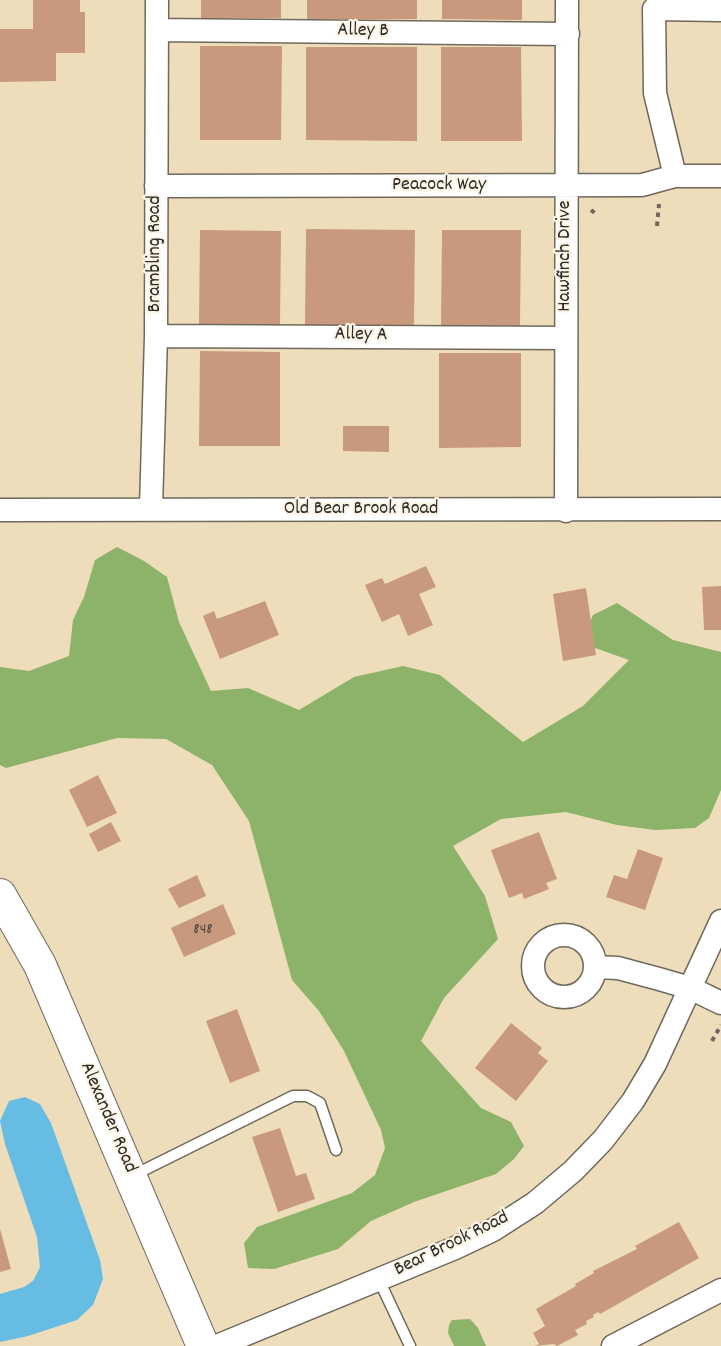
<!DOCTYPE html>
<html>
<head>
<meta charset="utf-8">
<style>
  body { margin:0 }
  canvas { display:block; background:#eeddba }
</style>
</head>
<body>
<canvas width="721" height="1346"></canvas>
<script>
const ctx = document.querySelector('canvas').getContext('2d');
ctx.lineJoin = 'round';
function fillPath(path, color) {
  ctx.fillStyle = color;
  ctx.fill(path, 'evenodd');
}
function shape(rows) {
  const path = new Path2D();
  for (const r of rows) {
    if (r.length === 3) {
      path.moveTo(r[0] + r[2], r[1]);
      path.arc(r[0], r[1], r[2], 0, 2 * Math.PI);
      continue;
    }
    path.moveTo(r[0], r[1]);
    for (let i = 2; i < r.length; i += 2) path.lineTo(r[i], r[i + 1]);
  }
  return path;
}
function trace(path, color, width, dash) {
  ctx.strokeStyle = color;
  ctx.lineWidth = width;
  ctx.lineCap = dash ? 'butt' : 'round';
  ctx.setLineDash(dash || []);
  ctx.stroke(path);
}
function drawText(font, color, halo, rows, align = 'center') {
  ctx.font = font + ' Dekko,sans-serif';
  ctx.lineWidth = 4.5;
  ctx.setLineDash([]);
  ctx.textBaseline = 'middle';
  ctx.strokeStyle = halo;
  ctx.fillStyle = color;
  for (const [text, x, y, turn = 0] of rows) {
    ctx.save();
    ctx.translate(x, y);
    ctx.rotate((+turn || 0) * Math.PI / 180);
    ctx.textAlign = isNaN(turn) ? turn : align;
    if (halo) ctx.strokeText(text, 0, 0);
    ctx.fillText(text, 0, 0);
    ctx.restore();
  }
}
fillPath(shape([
  [117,547,144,561,167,577,179,622,211,691,248,688,299,710,354,677,403,666,440,675,523,742,583,706,629,660,581,643,593,615,617,603,673,640,721,652,721,790,709,818,695,828,655,830,617,825,566,812,501,819,453,846,485,896,498,939,444,998,421,1041,481,1108,511,1122,524,1146,514,1159,496,1174,414,1202,371,1221,338,1249,274,1269,248,1268,244,1243,257,1227,352,1193,375,1175,385,1148,381,1130,344,1051,319,1011,292,980,249,821,212,765,166,739,117,738,6,768,0,765,0,667,29,671,69,656,73,620,84,597,95,560],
  [470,1319,478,1328,486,1346,454,1346,448,1333,449,1325,452,1320]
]), '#8cb369');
fillPath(shape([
  [25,1097,40,1104,51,1123,100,1260,103,1279,93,1305,77,1320,28,1336,0,1342,0,1294,24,1287,33,1281,40,1267,37,1237,5,1144,0,1121,9,1101]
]), '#67bce4');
fillPath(shape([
  [33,0,80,0,80,12,85,12,85,53,56,53,56,81,0,82,0,29,33,29],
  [201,0,281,0,281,18,201,18],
  [307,0,417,0,417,19,307,19],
  [442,0,522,0,522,20,442,19],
  [200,46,282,46,281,140,200,140],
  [306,47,417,47,417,141,306,140],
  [441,47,521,47,522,141,441,141],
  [306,229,415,230,414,325,305,325],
  [200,230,281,231,280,325,199,324],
  [442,230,521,230,520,326,441,325],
  [200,351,280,352,280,446,199,446],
  [439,353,521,353,521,447,439,448],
  [343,426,389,426,389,452,343,451],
  [426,566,436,587,419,594,433,625,408,636,399,614,382,622,365,585,382,578,385,584],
  [721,586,721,630,704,630,702,587],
  [586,588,596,655,563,661,553,594],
  [265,601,279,635,220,659,203,616,214,611,217,619],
  [98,775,117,813,87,827,69,790],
  [111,822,121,841,98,852,89,834],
  [539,832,557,879,546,883,549,889,524,899,522,893,509,898,491,850],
  [638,849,663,858,645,910,606,897,614,875,627,879],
  [197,875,206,896,179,908,168,889],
  [223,904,236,934,184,957,171,928],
  [237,1009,260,1071,230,1083,206,1021],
  [511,1023,542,1048,538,1053,548,1061,516,1101,475,1068],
  [280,1128,296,1176,306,1173,315,1199,278,1212,252,1137],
  [679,1222,699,1258,600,1314,598,1312,593,1315,594,1317,586,1321,587,1324,575,1330,578,1335,557,1346,554,1344,535,1346,539,1344,533,1333,545,1326,536,1309,576,1286,575,1284,594,1273,593,1271,637,1249,635,1246],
  [0,1229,11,1269,0,1272]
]), '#c9997d');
const lane = shape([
  [132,1176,293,1096,307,1096,320,1103,336,1150],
  [379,1280,410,1346]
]);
const street = shape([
  [158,30,568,34],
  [675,176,655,93,654,9,721,10],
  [156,186,642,185,675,176,721,176],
  [156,336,566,338],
  [151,508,156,336,157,0],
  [0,510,721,509],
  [566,511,567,0],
  [564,966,31],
  [595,967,618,968,659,979,690,988,721,1003],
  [217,1346,455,1248,493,1230,535,1203,573,1171,603,1140,633,1101,655,1064,721,921],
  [613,1346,721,1290]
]);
const secondary = shape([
  [0,895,40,965,203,1346]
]);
trace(lane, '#6f695d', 13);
trace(street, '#6f695d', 25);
trace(secondary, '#6f695d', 34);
trace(shape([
  [591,210,596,214],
  [657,226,659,204],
  [712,1041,721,1025]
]), '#6f695d', 4, [4.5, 4.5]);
trace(lane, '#fff', 10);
trace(street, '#fff', 22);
trace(secondary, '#fff', 32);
drawText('16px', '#524640', null, [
  ["848",203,931]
]);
drawText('20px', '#2b2b2b', '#fcf5e5', [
  ["Alley B",363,32,1],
  ["Peacock Way",439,186],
  ["Brambling Road",156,254,-90],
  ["Hawfinch Drive",566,256,-90],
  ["Alley A",361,336,1],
  ["Old Bear Brook Road",361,510],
  ["Alexander Road",107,1118,67],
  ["Bear Brook Road",452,1245,-26]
]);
</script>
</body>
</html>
